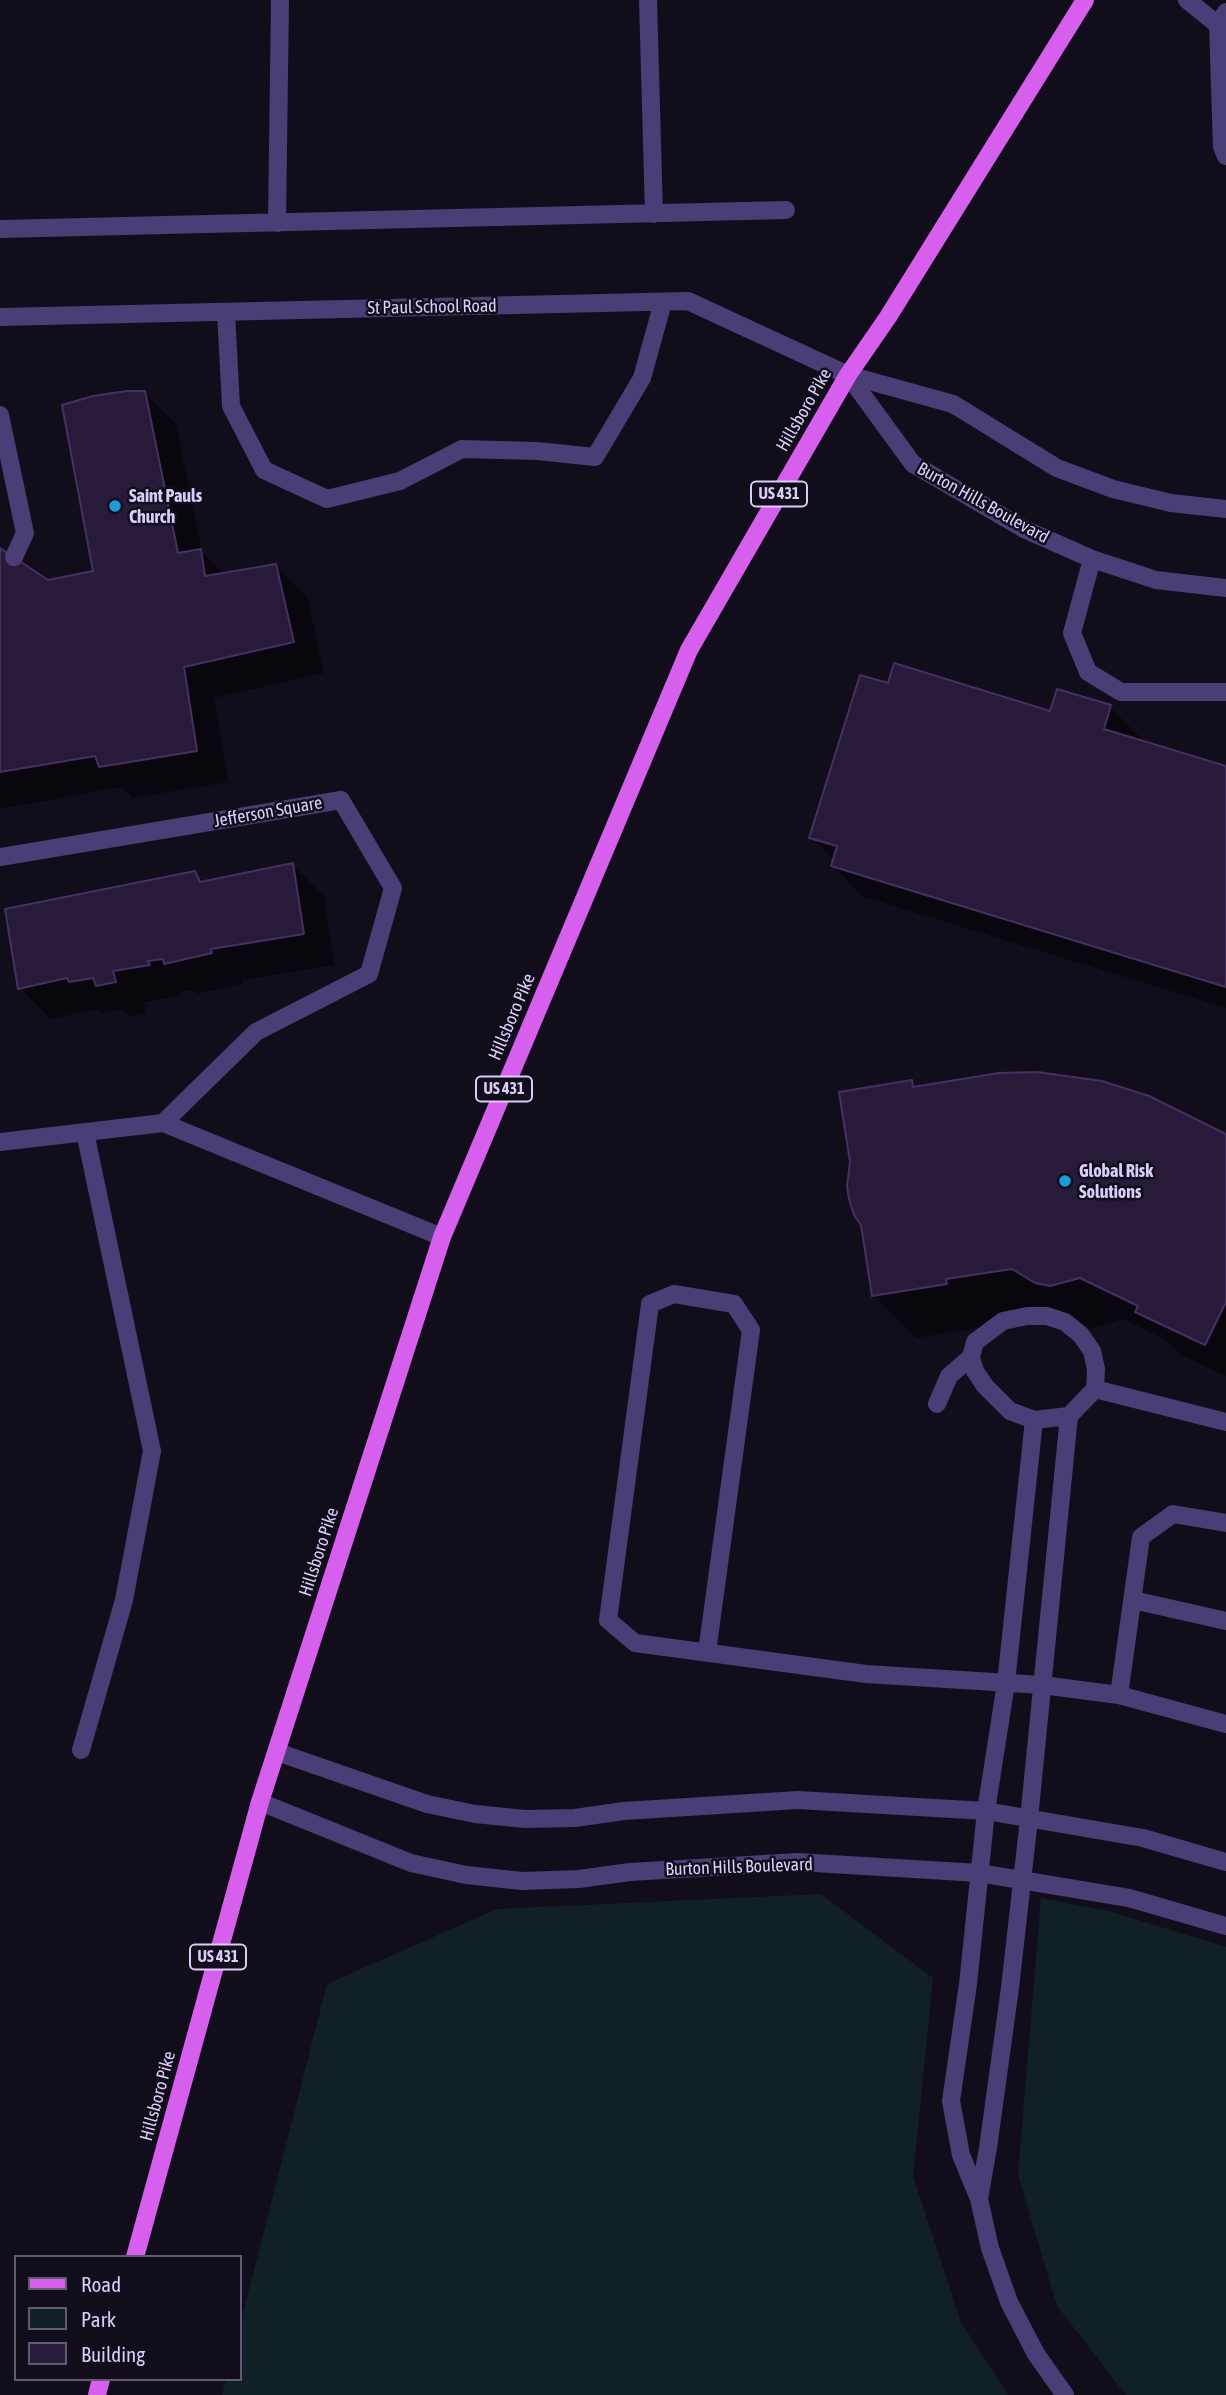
<!DOCTYPE html>
<html>
<head>
<meta charset="utf-8">
<style>
  body { margin:0 }
  #map { position:relative; width:1226px; height:2395px; overflow:hidden; background:#120d1b; font-family:"Asap Condensed",sans-serif }
  canvas { display:block }
  .legend { position:absolute; left:14px; top:2255px; width:228px; height:126px; box-sizing:border-box; background:#120d1b; border:2px solid #625974; margin:0; padding:9px 12px; list-style:none; font-size:21px; color:#dbccf9 }
  .legend li { display:flex; align-items:center; gap:14px; height:35px }
  .legend b { width:35px; border:2px solid #625974 }
</style>
</head>
<body>
<div id="map">
<canvas width="1226" height="2395"></canvas>
<ul class="legend">
<li><b style="height:9px;background:#d65fed"></b>Road</li>
<li><b style="height:19px;background:#112024"></b>Park</li>
<li><b style="height:19px;background:#281b39"></b>Building</li>
</ul>
</div>
<script>
const ctx = document.querySelector('canvas').getContext('2d');
ctx.lineJoin = 'round';
function fillPath(path, color) {
  ctx.fillStyle = color;
  ctx.fill(path, 'evenodd');
}
function shape(rows) {
  const path = new Path2D();
  for (const r of rows) {
    path.moveTo(r[0], r[1]);
    for (let i = 2; i < r.length; i += 2) path.lineTo(r[i], r[i + 1]);
  }
  return path;
}
function trace(path, color, width, dash) {
  ctx.strokeStyle = color;
  ctx.lineWidth = width;
  ctx.lineCap = dash ? 'butt' : 'round';
  ctx.setLineDash(dash || []);
  ctx.stroke(path);
}
function drawText(font, color, halo, rows, align = 'center') {
  ctx.font = font + ' "Asap Condensed",sans-serif';
  ctx.lineWidth = 5;
  ctx.setLineDash([]);
  ctx.textBaseline = 'middle';
  ctx.strokeStyle = halo;
  ctx.fillStyle = color;
  for (const [text, x, y, turn = 0] of rows) {
    ctx.save();
    ctx.translate(x, y);
    ctx.rotate((+turn || 0) * Math.PI / 180);
    ctx.textAlign = isNaN(turn) ? turn : align;
    if (halo) ctx.strokeText(text, 0, 0);
    ctx.fillText(text, 0, 0);
    ctx.restore();
  }
}
fillPath(shape([
  [821,1894,933,1978,913,2176,961,2322,1008,2395,222,2395,226,2379,240,2379,240,2325,327,1984,497,1909],
  [1041,1898,1109,1911,1226,1947,1226,2395,1126,2395,1057,2306,1018,2175]
]), '#112024');
fillPath(shape([
  [144,393,176,424,202,552,224,574,275,566,307,597,324,673,214,698,228,782,132,798,122,787,0,809,0,774,13,771,12,768,0,770,0,550,47,582,96,572],
  [889,685,1051,713,1110,707,1141,738,1140,742,1226,768,1226,1008,864,897,833,866,834,860,811,837],
  [293,865,324,896,334,965,242,980,243,984,197,994,193,990,178,992,180,996,144,1002,146,1013,129,1016,121,1009,102,1013,98,1009,51,1019,20,988,195,873,204,883],
  [912,1082,918,1088,1226,1136,1226,1376,1180,1354,1165,1340,1124,1319,1093,1328,1079,1325,1056,1310,988,1321,988,1326,916,1338,874,1295]
]), '#0007');
const building = shape([
  [127,391,145,391,178,553,201,549,205,576,276,564,294,642,184,667,197,751,99,767,95,756,0,772,0,548,48,580,93,571,62,405,93,396,127,391],
  [894,663,1050,711,1057,689,1111,705,1104,729,1226,766,1226,987,831,866,837,846,809,838,860,675,888,683,894,663],
  [293,863,304,934,211,949,212,953,164,964,163,959,148,961,150,965,113,971,116,982,96,986,93,978,69,982,67,978,18,989,5,909,195,871,200,882,293,863],
  [1037,1072,1102,1081,1149,1096,1226,1134,1226,1302,1205,1345,1135,1312,1138,1306,1080,1278,1050,1286,1035,1283,1012,1269,946,1279,947,1284,872,1296,861,1225,854,1215,849,1199,847,1186,850,1162,839,1092,912,1080,913,1087,999,1073,1037,1072]
]);
fillPath(building, '#281b39');
trace(building, '#453063', 2);
trace(shape([
  [648,0,654,214],
  [1187,0,1218,25],
  [1226,12,1218,25,1222,147,1226,156],
  [277,223,280,0],
  [0,229,786,210],
  [226,312,231,406,264,470,327,499,400,481,462,449,537,451,595,457,642,378,663,302],
  [0,317,688,301,848,375,953,404,1057,468,1113,489,1171,503,1226,509],
  [848,375,913,464,1024,529,1092,559,1156,580,1226,588],
  [0,415,25,533,14,557],
  [1092,559,1072,633,1088,672,1121,692,1226,692],
  [0,857,341,800,393,888,369,974,256,1032,163,1123],
  [0,1142,163,1123,442,1237],
  [1027,1316,1047,1316,1065,1322,1081,1335,1092,1351,1096,1369,1095,1389,1069,1416,1034,1420,1010,1411,985,1386,975,1371,971,1357,975,1342,1003,1321,1027,1316],
  [1095,1389,1226,1422],
  [937,1404,949,1376,971,1357],
  [1034,1420,1006,1683,986,1811,968,1984,951,2101,961,2155,979,2199,990,2248,1009,2302,1036,2354,1065,2395],
  [1133,1600,1226,1621],
  [707,1652,751,1330,734,1304,674,1294,650,1304,608,1620,635,1643,866,1674,1042,1685,1119,1695,1226,1724],
  [1119,1695,1141,1537,1173,1514,1226,1523],
  [81,1750,124,1600,152,1451,85,1132],
  [277,1752,427,1804,475,1814,525,1819,575,1818,624,1811,798,1800,986,1811,1143,1838,1226,1862],
  [260,1802,411,1863,466,1875,522,1881,579,1879,630,1872,798,1862,979,1873,1129,1898,1226,1926],
  [979,2199,988,2148,1010,1988,1029,1819,1069,1416]
]), '#4b3d75', 18);
trace(shape([
  [135,2257,260,1802,442,1237,689,650,848,375,888,317,1085,0],
  [97,2395,101,2379]
]), '#d65fed', 18);
for (const [x, y, r, color] of [
  [115,506,7,"#189dd9"],
  [1065,1181,7,"#189dd9"]
]) {
  const dot = new Path2D();
  dot.arc(x, y, r, 0, 2 * Math.PI);
  ctx.fillStyle = color;
  ctx.fill(dot);
  trace(dot, '#120d1b', 2.5);
}
for (const [x, y, w] of [
  [779,494,56],
  [504,1089,56],
  [218,1957,56]
]) {
  const box = new Path2D();
  box.roundRect(x - w / 2, y - 12.5, w, 25, 5);
  ctx.fillStyle = '#120d1b';
  ctx.fill(box);
  trace(box, '#dbccf9', 2);
}
drawText('bold 16px', '#dbccf9', null, [
  ["US 431",779,494],
  ["US 431",504,1089],
  ["US 431",218,1957]
]);
drawText('18px', '#dbccf9', '#120d1b', [
  ["St Paul School Road",432,307,-1],
  ["Hillsboro Pike",804,410,-60],
  ["Burton Hills Boulevard",983,503,29],
  ["Jefferson Square",268,812,-10],
  ["Hillsboro Pike",512,1017,-67],
  ["Hillsboro Pike",319,1552,-72],
  ["Burton Hills Boulevard",739,1867,-2],
  ["Hillsboro Pike",158,2096,-75]
]);
drawText('bold 18px', '#dbccf9', '#120d1b', [
  ["Saint Pauls",129,496],
  ["Church",129,517],
  ["Global Risk",1079,1171],
  ["Solutions",1079,1192]
], 'left');
</script>
</body>
</html>
